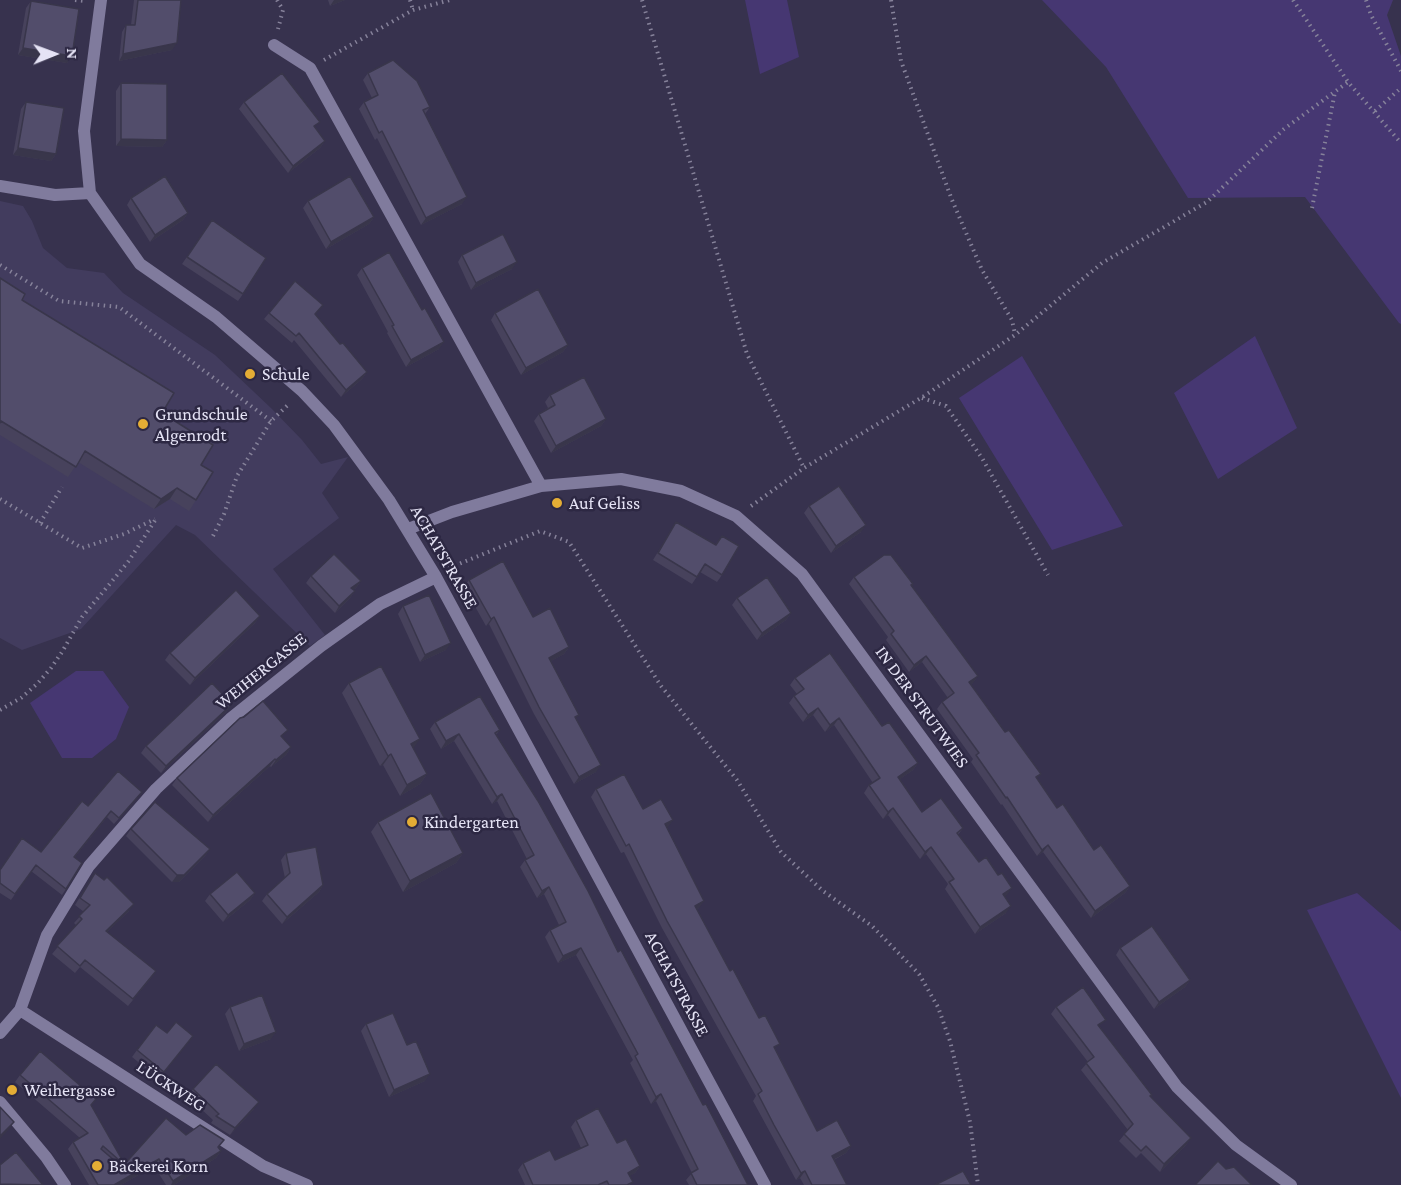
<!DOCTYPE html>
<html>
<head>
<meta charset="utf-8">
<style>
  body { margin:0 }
  #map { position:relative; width:1401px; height:1185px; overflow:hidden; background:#37324e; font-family:"Crimson Pro",serif }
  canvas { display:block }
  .north { position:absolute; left:24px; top:24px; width:60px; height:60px; -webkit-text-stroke:4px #2d2843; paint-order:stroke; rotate:89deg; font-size:16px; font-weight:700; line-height:24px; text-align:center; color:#e5e3f5 }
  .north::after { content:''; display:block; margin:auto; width:21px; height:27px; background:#e5e3f5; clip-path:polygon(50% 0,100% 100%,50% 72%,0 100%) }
</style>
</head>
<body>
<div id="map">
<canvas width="1401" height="1185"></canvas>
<div class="north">N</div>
</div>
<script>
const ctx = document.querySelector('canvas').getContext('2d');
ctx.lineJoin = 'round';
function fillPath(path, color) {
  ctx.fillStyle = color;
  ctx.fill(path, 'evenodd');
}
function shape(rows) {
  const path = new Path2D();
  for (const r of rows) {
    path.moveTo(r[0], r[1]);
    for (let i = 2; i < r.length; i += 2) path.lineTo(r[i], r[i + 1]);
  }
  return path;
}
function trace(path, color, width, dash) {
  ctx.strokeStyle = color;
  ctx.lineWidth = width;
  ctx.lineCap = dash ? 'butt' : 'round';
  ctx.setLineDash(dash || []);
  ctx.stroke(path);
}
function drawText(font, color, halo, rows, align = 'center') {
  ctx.font = font + ' "Crimson Pro",serif';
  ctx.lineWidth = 5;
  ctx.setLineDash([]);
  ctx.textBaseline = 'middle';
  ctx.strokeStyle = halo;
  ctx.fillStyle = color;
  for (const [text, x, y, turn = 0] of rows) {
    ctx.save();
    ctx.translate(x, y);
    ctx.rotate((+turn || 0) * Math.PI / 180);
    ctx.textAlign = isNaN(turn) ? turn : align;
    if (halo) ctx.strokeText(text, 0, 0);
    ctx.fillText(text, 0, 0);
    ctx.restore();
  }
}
fillPath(shape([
  [0,201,23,206,32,221,43,248,67,268,104,273,123,293,215,355,272,409,302,440,321,464,348,457,322,493,339,518,273,569,325,635,310,646,195,535,176,525,81,629,22,650,0,638]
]), '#423c5e');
fillPath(shape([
  [745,0,787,0,799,57,760,74],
  [1042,0,1393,0,1387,15,1401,56,1401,324,1399,323,1305,197,1188,198,1106,67],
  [1255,336,1297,428,1218,479,1174,393],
  [1022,356,1123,526,1052,550,959,398],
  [76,671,103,671,129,707,116,739,92,758,62,758,30,703],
  [1357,893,1401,931,1401,1098,1307,910]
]), '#463772');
trace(shape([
  [75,0,85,1],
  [277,0,283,10,278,29],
  [410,0,413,10],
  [642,0,747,354,804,468],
  [891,0,901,61,952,200,982,270,1012,320,1015,334],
  [1293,0,1348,82,1401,143],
  [1366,0,1371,15,1401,71],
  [324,60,413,10,450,0],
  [1375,111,1401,88],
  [1312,208,1335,92],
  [0,265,59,301,119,307,271,421],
  [922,398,946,406,982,458,1048,575],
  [0,499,82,548,124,534,155,519],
  [751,506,804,468,921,398,1015,335,1102,263,1207,202,1284,129,1348,82],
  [40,523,62,487],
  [213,536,224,514,237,476,271,421,290,403],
  [449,568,540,531,569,542,661,686,737,780,781,852,823,891,872,926,919,974,938,1007,950,1041,970,1122,978,1185],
  [0,710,21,698,37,684,51,668,62,652,82,617,128,562,156,519]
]), '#86829a', 4, [1.5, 4.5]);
trace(shape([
  [101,0,84,131,90,193,140,264,216,317,302,391,334,425,389,500,436,577,765,1185],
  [274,45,310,68,541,486],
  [0,186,55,195,90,193],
  [408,529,452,512,541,486,621,479,681,491,736,516,802,574,1177,1087,1236,1145,1291,1185],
  [20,1010,263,1166,307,1185],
  [0,1033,20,1010,47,935,89,866,156,789,230,719,321,646,380,604,436,577],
  [0,1102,46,1157,65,1185]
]), '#807b9d', 12);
fillPath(shape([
  [134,0,181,0,172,50,119,61,122,32,126,25,131,25],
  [328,0,345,0,330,6],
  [31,1,72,56,67,63,18,55,26,8],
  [368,73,430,107,425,114,462,204,421,225,377,138,375,140,359,109,364,102,372,98,363,80],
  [121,83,167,140,162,147,116,146,116,91],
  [26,102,56,154,51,161,13,155,21,109],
  [244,102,316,128,325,141,320,148,288,173,239,109],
  [131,198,188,213,183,220,150,242,127,205],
  [308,201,374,217,369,224,326,249,303,208],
  [212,220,243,294,238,301,182,264],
  [462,255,512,269,471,290,458,262],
  [362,268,422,310,439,349,406,367,387,333,388,332,357,275],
  [0,278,22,300,162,413,201,465,196,500,189,511,170,499,154,509,78,462,68,477,0,435],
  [269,313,315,315,340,344,367,372,362,379,341,397,294,340,292,343,264,319],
  [495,313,568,345,563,352,521,375,491,320],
  [550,395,606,419,601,426,551,453,534,421,539,414,548,408,545,402],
  [809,506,861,532,831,553,804,513],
  [676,522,715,545,722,536,722,575,717,582,700,572,692,584,653,560],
  [311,576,361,581,356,588,353,590,355,591,350,598,335,613,306,583],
  [854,577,911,586,978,676,971,685,1057,808,1094,850,1130,886,1125,893,1091,918,1043,852,1037,856,1002,804,1001,805,971,762,973,759,937,709,942,702,948,698,922,662,909,672,886,640,888,637,849,584],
  [469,580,533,617,569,647,564,654,551,661,576,719,596,772,574,784,534,714,489,624,486,626,464,587],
  [737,598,791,613,786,620,757,640,732,605],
  [403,606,446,650,420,662,398,614],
  [260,616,255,623,190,685,165,660,170,653],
  [795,678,882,726,918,763,913,770,900,779,922,812,963,828,958,835,979,862,998,875,1012,888,1005,896,1006,913,975,934,945,889,948,884,926,854,920,859,888,815,883,819,864,793,869,785,873,783,834,725,825,732,813,715,803,722,789,703,794,696,797,694,790,685],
  [349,683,413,748,427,774,420,784,400,796,383,765,380,766,342,693],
  [227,711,161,773,141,753,146,746],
  [435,722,500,730,496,735,703,1105,748,1185,689,1185,686,1180,692,1173,656,1101,651,1104,630,1063,633,1060,576,955,558,963,545,937,550,930,559,925,544,894,537,898,520,867,525,860,527,859,497,801,492,804,454,741,441,749,430,729],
  [282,738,291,747,286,755,271,767,270,766,208,822,172,785,177,778],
  [596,789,643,809,667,828,699,908,697,909,730,971,776,1050,817,1131,851,1146,846,1153,834,1160,847,1185,804,1185,800,1178,796,1180,753,1101,756,1096,662,928,624,852,621,853,591,797],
  [137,798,114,824,107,817,74,858,66,889,62,895,31,871,11,900,0,893,0,870,41,852,88,806],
  [378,822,463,853,456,863,403,892,371,832],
  [131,829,210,849,205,856,179,882,172,882,126,836],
  [286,853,323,885,319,892,282,924,262,901,267,894,285,878,281,860],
  [95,873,129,911,107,932,151,978,128,1006,80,967,75,973,52,954,76,925,74,923,84,912,75,905],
  [255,893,250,900,223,922,205,901,210,894],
  [1120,948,1190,980,1185,987,1154,1009,1116,955],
  [230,1007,271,1039,239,1051,225,1014],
  [1056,1007,1100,1027,1151,1097,1191,1138,1186,1145,1160,1172,1141,1153,1136,1158,1119,1141,1128,1130,1081,1070,1088,1062,1051,1014],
  [366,1024,407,1045,425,1081,389,1097,361,1031],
  [167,1033,193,1036,159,1079,132,1057,137,1050],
  [20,1075,96,1099,91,1106,121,1158,117,1163,122,1167,186,1135,219,1147,221,1151,216,1158,174,1185,166,1185,154,1166,121,1185,89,1185,68,1149,73,1142,80,1138,15,1082],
  [193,1089,254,1109,230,1135,211,1123,213,1120,188,1097],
  [576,1120,617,1143,640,1166,635,1173,629,1176,630,1185,525,1185,518,1170,523,1163,555,1160,581,1148,571,1127]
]), '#47425c');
fillPath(shape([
  [334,0,345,0,330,6],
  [177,43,172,50,119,61,123,54],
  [23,48,72,56,67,63,18,55],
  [121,139,167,140,162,147,116,146],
  [325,141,320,148,288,173,293,166],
  [18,148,56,154,51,161,13,155],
  [467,197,462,204,421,225,426,218],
  [188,213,183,220,150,242,155,235],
  [374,217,369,224,326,249,331,242],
  [517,262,512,269,471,290,476,283],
  [444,342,439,349,406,367,411,360],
  [568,345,563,352,521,375,526,368],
  [367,372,362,379,341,397,346,390],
  [606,419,601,426,551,453,556,446],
  [177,488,170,499,154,509,161,499],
  [866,525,861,532,831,553,836,546],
  [361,581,356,588,347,594,351,588],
  [355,591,350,598,335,613,339,606],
  [791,613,786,620,757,640,762,633],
  [260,616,255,623,190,685,195,678],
  [494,617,489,624,486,626,491,619],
  [451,643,446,650,420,662,425,655],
  [569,647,564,654,544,665,549,658],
  [926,656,922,662,909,672,914,665],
  [978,676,973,683,964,689,969,682],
  [232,704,227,711,161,773,166,766],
  [818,708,813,715,803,722,808,715],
  [839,718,834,725,825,732,830,725],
  [459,734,454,741,441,749,446,741],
  [420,739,413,749,411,744],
  [291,747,286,755,271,767,276,760],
  [391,754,383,765,380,766,388,756],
  [275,759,270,766,208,822,213,815],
  [918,763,913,770,893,784,898,777],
  [601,765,596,772,574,784,579,777],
  [427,774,420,784,400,796,407,785],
  [502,794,497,801,492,804,497,797],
  [893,808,888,815,883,819,888,812],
  [673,820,668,827,660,831,665,824],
  [1048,845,1043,852,1037,856,1042,850],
  [931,847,926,854,920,859,925,852],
  [210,849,205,856,179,882,172,882,177,875],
  [463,853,456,863,403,892,410,881],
  [323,885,319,892,282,924,287,917],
  [1130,886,1125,893,1091,918,1095,911],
  [549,887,544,894,537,898,542,891],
  [1012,888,1007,895,998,901,1003,894],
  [255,893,250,900,223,922,228,915],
  [704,901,699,908,691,913,695,906],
  [134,904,129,911,101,938,106,931],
  [1011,906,1006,913,975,934,980,927],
  [581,948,576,955,558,963,563,956],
  [1190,980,1185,987,1154,1009,1159,1002],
  [276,1032,271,1039,239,1051,244,1044],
  [430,1074,425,1081,389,1097,394,1090],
  [661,1094,656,1101,651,1104,656,1097],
  [259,1102,254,1109,230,1135,235,1128],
  [14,1122,9,1129,0,1139,0,1136],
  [1191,1138,1186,1145,1160,1172,1164,1164],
  [851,1146,846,1153,827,1163,832,1156],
  [221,1151,216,1158,174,1185,171,1185,173,1181],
  [159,1159,154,1166,121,1185,114,1185],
  [640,1166,635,1173,623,1180,628,1173],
  [805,1171,800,1178,796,1180,801,1173]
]), '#39364b');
const building = shape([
  [138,0,181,0,177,43,123,54,126,25,135,25,138,0],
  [31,1,79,9,72,56,23,48,31,1],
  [393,60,417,81,430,107,423,110,467,197,426,218,382,131,379,133,364,102,378,95,368,73,393,60],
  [282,73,320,122,314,126,325,141,293,166,244,102,282,73],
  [121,83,167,84,167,140,121,139,121,83],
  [26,102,64,108,56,154,18,148,26,102],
  [165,176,188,213,155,235,131,198,165,176],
  [350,176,374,217,331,242,308,201,350,176],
  [212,220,266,258,243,294,187,257,212,220],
  [503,234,517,262,476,283,462,255,503,234],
  [389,252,422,310,425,308,444,342,411,360,392,326,394,325,362,268,389,252],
  [0,278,25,294,22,300,174,393,162,413,213,445,201,465,213,472,196,500,177,488,161,499,85,451,76,467,1,421,0,423,0,278],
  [295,281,323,305,315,314,340,344,343,343,367,372,346,390,299,333,296,336,269,313,295,281],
  [538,289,568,345,526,368,495,313,538,289],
  [584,377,606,419,556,446,539,414,555,405,550,395,584,377],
  [839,486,866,525,836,546,809,506,839,486],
  [676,522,716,545,722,536,739,546,722,575,705,564,697,577,658,553,676,522],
  [334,554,361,581,351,588,355,591,339,606,311,576,334,554],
  [884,555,891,555,913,584,911,585,978,676,969,682,1005,732,1009,730,1041,774,1036,777,1057,808,1063,804,1094,850,1101,845,1130,886,1095,911,1048,845,1042,850,1007,797,1006,798,976,755,979,753,942,702,954,693,926,656,914,665,891,634,894,631,854,577,884,555],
  [503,561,533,617,550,608,569,647,549,658,579,715,575,717,601,765,579,777,539,707,494,617,491,619,469,580,503,561],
  [767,577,791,613,762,633,737,598,767,577],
  [236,590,260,616,195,678,170,653,236,590],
  [429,595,451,643,425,655,403,606,429,595],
  [830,653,882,726,889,722,918,763,898,777,922,812,941,798,963,828,957,833,979,862,986,857,998,875,1002,873,1012,888,1003,894,1011,906,980,927,949,882,954,879,931,847,925,852,893,808,888,812,869,785,880,778,839,718,830,725,818,708,808,715,794,696,804,689,795,678,830,653],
  [381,666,420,739,411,744,427,774,407,785,391,754,388,756,349,683,381,666],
  [212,683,232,704,166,766,146,746,212,683],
  [480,696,500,730,495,733,538,801,588,891,618,952,621,950,703,1105,706,1104,748,1185,697,1185,691,1173,698,1169,661,1094,656,1097,635,1056,638,1054,581,948,563,956,550,930,566,922,549,887,542,891,525,860,534,855,502,794,497,797,459,734,446,741,435,722,480,696],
  [263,701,288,730,281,736,291,747,276,760,275,759,213,815,177,778,240,718,244,717,263,701],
  [118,771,142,792,119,818,111,811,74,857,82,863,66,889,36,865,15,894,0,883,0,870,22,838,41,852,82,801,88,806,118,771],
  [624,774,643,809,661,799,673,820,665,824,704,901,695,906,730,971,733,969,759,1018,765,1015,780,1044,774,1047,817,1131,837,1120,851,1146,832,1156,847,1185,812,1185,805,1171,801,1173,774,1125,758,1094,762,1091,667,921,629,844,626,846,596,789,624,774],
  [431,793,463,853,410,881,378,822,431,793],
  [155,802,210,849,184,875,177,875,131,829,155,802],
  [316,847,323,885,287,917,267,894,290,873,286,853,316,847],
  [237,872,255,893,228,915,210,894,237,872],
  [95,873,104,880,107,877,134,904,106,931,156,971,133,999,85,960,80,966,57,946,82,919,79,916,90,905,80,898,95,873],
  [1152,926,1190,980,1159,1002,1120,948,1152,926],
  [1083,987,1106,1020,1098,1025,1152,1095,1150,1096,1191,1138,1164,1164,1146,1146,1141,1151,1124,1134,1133,1124,1086,1063,1094,1057,1056,1007,1083,987],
  [262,995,276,1032,244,1044,230,1007,262,995],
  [393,1013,407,1045,416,1041,430,1074,394,1090,366,1024,393,1013],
  [176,1022,193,1036,164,1072,137,1050,156,1025,167,1033,176,1022],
  [40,1051,96,1099,91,1105,121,1158,119,1160,103,1146,101,1149,122,1167,166,1118,186,1135,200,1125,224,1140,218,1147,221,1151,173,1181,159,1159,114,1185,98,1185,73,1142,88,1133,20,1075,40,1051],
  [216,1064,259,1102,235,1128,216,1116,219,1114,193,1089,216,1064],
  [0,1107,14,1122,0,1136,0,1107],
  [598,1108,617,1143,626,1139,640,1166,628,1173,633,1182,627,1185,609,1185,607,1181,598,1185,533,1185,523,1163,550,1150,555,1160,588,1145,576,1120,598,1108],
  [16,1152,43,1185,0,1184,0,1165,16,1152],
  [1218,1161,1226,1169,1234,1167,1252,1185,1197,1185,1196,1184,1218,1161],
  [963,1171,971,1185,935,1185,963,1171]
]);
fillPath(building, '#524d6b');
trace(building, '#39364b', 1.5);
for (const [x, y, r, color] of [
  [250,374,6,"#e4ad35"],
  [143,424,6,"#e4ad35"],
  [557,503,6,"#e4ad35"],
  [412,822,6,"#e4ad35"],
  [12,1090,6,"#e4ad35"],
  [97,1166,6,"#e4ad35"]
]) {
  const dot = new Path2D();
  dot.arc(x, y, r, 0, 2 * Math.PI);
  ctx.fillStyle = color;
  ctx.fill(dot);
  trace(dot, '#2d2843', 2);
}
drawText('18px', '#e5e3f5', '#2d2843', [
  ["Schule",262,374],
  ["Grundschule",155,414],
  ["Algenrodt",155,435],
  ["Auf Geliss",569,503],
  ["Kindergarten",424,822],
  ["Weihergasse",24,1090],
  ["Bäckerei Korn",109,1166]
], 'left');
drawText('18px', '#e5e3f5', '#2d2843', [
  ["ACHATSTRASSE",444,557,60],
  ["WEIHERGASSE",261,671,-39],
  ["IN DER STRUTWIES",922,707,54],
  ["ACHATSTRASSE",677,984,62],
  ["LÜCKWEG",171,1086,33]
]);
</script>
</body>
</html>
